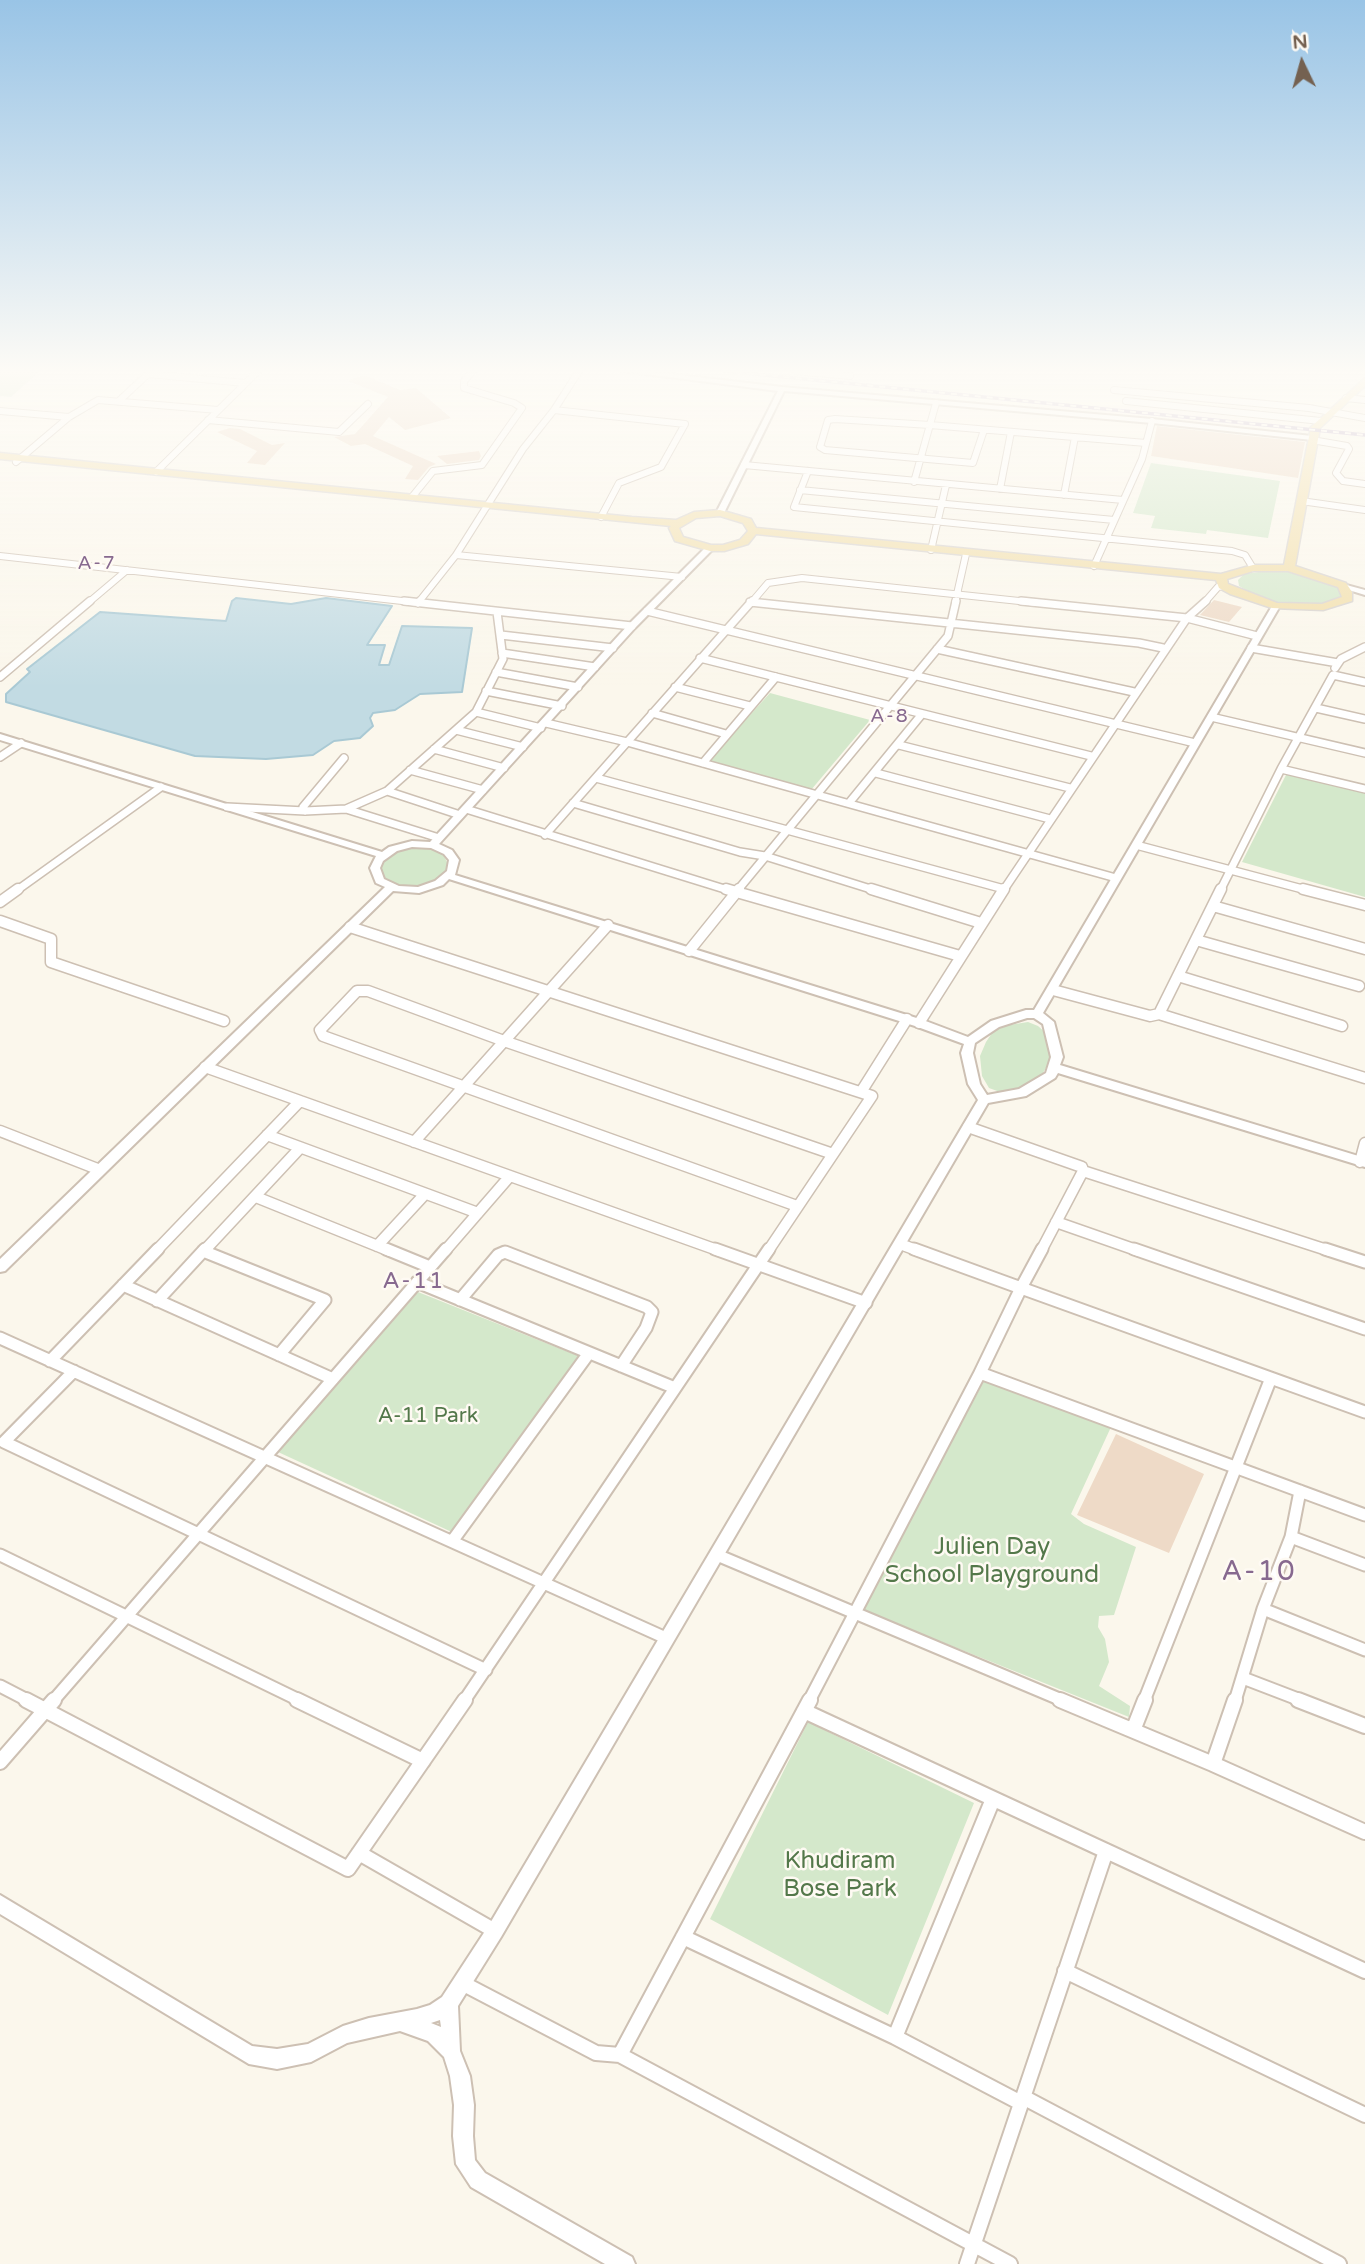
<!DOCTYPE html>
<html>
<head>
<meta charset="utf-8">
<style>
  body { margin:0 }
  #map { position:relative; width:1365px; height:2264px; overflow:hidden; background:#fbf7ec; font-family:"Varela Round",sans-serif }
  canvas { display:block }
  .north { position:absolute; left:1267px; top:28px; width:70px; height:70px; -webkit-text-stroke:5px #fefaf3; paint-order:stroke; rotate:355deg; font-size:19px; font-weight:700; line-height:28px; text-align:center; color:#746151 }
  .north::after { content:''; display:block; margin:auto; width:24px; height:32px; background:#746151; clip-path:polygon(50% 0,100% 100%,50% 72%,0 100%) }
</style>
</head>
<body>
<div id="map">
<canvas width="1365" height="2264"></canvas>
<div class="north">N</div>
</div>
<script>
const ctx = document.querySelector('canvas').getContext('2d');
ctx.lineJoin = 'round';
function fillPath(path, color) {
  ctx.fillStyle = color;
  ctx.fill(path, 'evenodd');
}
function shape(rows) {
  const path = new Path2D();
  for (const r of rows) {
    path.moveTo(r[0], r[1]);
    for (let i = 2; i < r.length; i += 2) path.lineTo(r[i], r[i + 1]);
  }
  return path;
}
function trace(path, color, width, dash) {
  ctx.strokeStyle = color;
  ctx.lineWidth = width;
  ctx.lineCap = dash ? 'butt' : 'round';
  ctx.setLineDash(dash || []);
  ctx.stroke(path);
}
function drawText(font, color, halo, rows, align = 'center') {
  ctx.font = font + ' "Varela Round",sans-serif';
  ctx.lineWidth = 5;
  ctx.setLineDash([]);
  ctx.textBaseline = 'middle';
  ctx.strokeStyle = halo;
  ctx.fillStyle = color;
  for (const [text, x, y, turn = 0] of rows) {
    ctx.save();
    ctx.translate(x, y);
    ctx.rotate((+turn || 0) * Math.PI / 180);
    ctx.textAlign = isNaN(turn) ? turn : align;
    if (halo) ctx.strokeText(text, 0, 0);
    ctx.fillText(text, 0, 0);
    ctx.restore();
  }
}
fillPath(shape([
  [0,371,40,371,11,397,0,396],
  [1151,463,1280,481,1268,538,1207,530,1206,534,1151,528,1155,516,1133,513],
  [1281,569,1326,579,1344,590,1342,599,1315,605,1278,603,1263,600,1239,586,1238,580,1244,574],
  [770,693,870,720,811,790,707,762],
  [1288,771,1365,791,1365,897,1242,862],
  [414,846,436,849,443,854,449,866,446,873,440,879,414,887,398,886,386,880,382,876,381,862,393,852],
  [1028,1022,1038,1026,1047,1034,1052,1047,1050,1061,1043,1073,1015,1091,1000,1092,989,1088,982,1076,980,1056,986,1042,992,1033,1003,1026],
  [418,1292,581,1357,454,1533,278,1452],
  [984,1381,1111,1427,1071,1514,1084,1524,1136,1547,1114,1615,1099,1616,1098,1627,1105,1639,1109,1662,1099,1686,1130,1706,1129,1717,862,1610],
  [808,1722,974,1803,888,2015,710,1919]
]), '#d4e8cb');
const water = shape([
  [236,598,291,604,326,598,392,606,367,645,385,645,379,665,389,665,402,626,472,628,462,692,420,694,395,710,373,713,370,718,373,726,360,738,334,741,313,755,266,759,195,756,6,702,6,694,30,672,27,669,100,612,226,621,232,601,236,598]
]);
fillPath(water, '#c2dbe3');
trace(water, '#a9c9d4', 2);
fillPath(shape([
  [364,375,400,390,416,388,451,418,405,430,389,417,373,436,436,464,429,467,418,480,405,479,413,466,365,444,351,446,334,437,355,434,388,397,348,381],
  [1157,426,1305,442,1298,478,1151,456],
  [230,428,240,429,272,445,285,443,265,465,247,463,257,451,217,432],
  [479,451,481,456,479,460,447,464,437,456],
  [1214,600,1242,607,1229,622,1200,615],
  [1116,1434,1204,1474,1169,1553,1077,1515]
]), '#eedac7');
const minorFar4 = shape([
  [795,371,850,376],
  [148,374,245,383],
  [1114,390,1309,408,1365,418],
  [1346,398,1365,400],
  [120,400,151,371],
  [1126,401,1321,421],
  [554,410,685,424,661,467,619,483,601,517],
  [0,411,69,417],
  [208,420,339,432,368,404],
  [984,430,973,463,825,450,820,447,828,420,835,419,930,425,1146,443],
  [1312,440,1347,446,1349,449,1336,473,1343,481,1365,484],
  [16,462,69,417,98,400,218,410],
  [744,465,1123,500],
  [808,471,794,507,1232,551,1245,555,1253,568],
  [156,472,258,371],
  [914,482,936,403],
  [1000,489,1011,432],
  [800,490,1114,520],
  [1064,495,1075,437],
  [412,497,433,471,482,465,522,408,514,403,464,388,464,381,473,371],
  [1301,501,1365,510],
  [931,550,946,485],
  [456,555,523,449,554,410,579,371],
  [0,556,420,603],
  [1094,566,1142,459,1152,421],
  [750,602,755,603],
  [88,603,127,570],
  [418,603,456,555,682,577],
  [751,603,768,583,802,578,1038,603],
  [955,603,966,554],
  [1204,603,1218,587,1223,586]
]);
const minorFar3 = shape([
  [404,601,632,626],
  [750,602,1139,643,1163,648],
  [418,603,420,601],
  [647,611,1195,743],
  [1187,618,1257,636],
  [1187,618,1206,601],
  [501,635,613,648],
  [1251,648,1338,663],
  [937,649,1134,692],
  [502,653,595,667],
  [700,658,1091,756],
  [1335,668,1341,659,1365,647],
  [496,672,578,687],
  [0,677,90,601],
  [675,687,750,706],
  [486,691,562,706],
  [1316,708,1365,719],
  [476,712,541,728],
  [652,713,726,734],
  [1211,717,1365,753],
  [546,723,627,742,1116,878],
  [456,730,523,747],
  [899,745,1070,788],
  [434,749,504,768],
  [0,757,21,743],
  [703,763,776,677],
  [1281,769,1365,789],
  [410,770,483,790],
  [876,773,1050,819],
  [596,778,1004,889],
  [387,791,460,815],
  [573,803,740,852,765,856,877,891],
  [849,803,922,714],
  [227,807,305,811,346,809,387,791,476,712,503,659,497,612],
  [346,809,439,838],
  [466,809,731,891],
  [305,811,303,807,344,758],
  [545,835,752,601],
  [1136,845,1310,891],
  [16,891,161,787],
  [737,891,948,636,956,601],
  [1003,891,1187,618,1021,601],
  [1220,891,1281,769,1333,675,1365,682]
]);
const minorFar2 = shape([
  [726,889,960,956],
  [871,889,981,923],
  [1221,889,1159,1014,1365,1078],
  [1303,889,1365,905],
  [0,902,18,889],
  [1213,906,1365,949],
  [0,921,51,939,51,962,224,1021],
  [350,927,872,1096,768,1251],
  [1196,940,1359,986],
  [689,951,739,889],
  [1178,976,1342,1026],
  [1053,990,1150,1016,1159,1014],
  [919,1023,1004,889],
  [205,1067,720,1251],
  [861,1092,907,1019],
  [968,1127,1082,1167,1083,1171,1330,1251],
  [0,1131,100,1170],
  [267,1135,478,1213],
  [414,1142,608,925],
  [1360,1162,1365,1143],
  [256,1197,390,1251],
  [797,1206,323,1036,320,1030,357,991,368,991,504,1041,833,1154],
  [1056,1222,1139,1251],
  [900,1244,919,1251],
  [377,1246,425,1194],
  [156,1251,300,1101],
  [204,1251,300,1148],
  [445,1251,510,1176],
  [1041,1251,1083,1171]
]);
const minorFar1 = shape([
  [386,1249,430,1267],
  [715,1249,866,1303],
  [914,1249,1021,1288,980,1373,1365,1515],
  [1042,1249,1021,1288,1365,1412],
  [1134,1249,1365,1329],
  [1325,1249,1365,1262],
  [203,1251,325,1300,279,1355],
  [417,1282,675,1388],
  [123,1285,333,1379],
  [460,1300,498,1255,505,1252,647,1307,652,1312,646,1328,621,1366],
  [157,1301,205,1249],
  [0,1338,668,1639],
  [50,1361,158,1249],
  [74,1371,4,1442,486,1670],
  [1291,1537,1365,1565],
  [453,1540,589,1353],
  [0,1555,301,1701],
  [717,1555,1064,1701],
  [1263,1609,1365,1650],
  [1243,1678,1303,1701],
  [0,1686,29,1701],
  [53,1701,446,1249],
  [464,1701,769,1249],
  [809,1701,980,1373],
  [1144,1701,1271,1378],
  [1235,1701,1263,1609,1291,1537,1300,1491]
]);
const minor = shape([
  [26,1700,348,1869,465,1700],
  [297,1700,423,1761],
  [1060,1700,1213,1764,1235,1700],
  [1298,1700,1365,1726],
  [804,1711,1365,1971],
  [1134,1728,1145,1700],
  [0,1762,54,1700],
  [1213,1764,1365,1832],
  [359,1853,495,1931],
  [683,1937,895,2037,1021,2103],
  [1065,1971,1365,2115],
  [462,1983,596,2053,620,2055,1010,2264],
  [895,2037,993,1799],
  [620,2055,810,1700],
  [1023,2097,1339,2264],
  [967,2264,1106,1851]
]);
const tertiary = shape([
  [622,371,645,371,782,387,1152,419,1312,436,1316,438,1312,440,1152,423,784,391,724,513,720,515,716,513,778,391,622,371],
  [707,546,714,548,635,628,439,844,452,850,459,860,455,875,923,1020,968,1037,991,1021,1026,1010,1034,1010,1272,606,1279,604,1280,606,1043,1013,1054,1022,1063,1057,1060,1065,1365,1158,1365,1167,1058,1073,1055,1078,1026,1096,988,1103,501,1937,458,2006,460,2051,470,2076,474,2105,473,2136,475,2160,485,2173,632,2257,635,2264,605,2264,471,2187,456,2164,453,2136,454,2105,450,2076,444,2057,428,2041,400,2031,347,2043,311,2062,277,2069,249,2064,0,1914,0,1895,252,2046,277,2049,308,2044,343,2026,369,2018,417,2009,430,2005,442,1997,489,1925,978,1100,968,1084,961,1053,964,1044,915,1026,449,879,443,885,419,893,393,891,5,1271,0,1272,0,1259,385,887,376,883,370,868,376,856,0,740,0,734,382,852,389,847,412,841,430,842,629,624,707,546],
  [412,847,431,848,444,854,449,860,447,871,435,881,418,887,399,886,384,879,380,868,383,861,397,851,412,847],
  [1027,1018,1034,1018,1043,1024,1051,1057,1046,1073,1019,1089,987,1095,980,1084,973,1053,975,1043,999,1027,1027,1018],
  [440,2020,441,2027,431,2023,440,2020],
  [1339,583,1365,590,1365,595,1339,587,1339,583]
]);
const primary = shape([
  [1365,378,1365,386,1320,428,1295,566,1346,583,1352,592,1352,601,1323,610,1272,608,1230,594,1219,588,1216,580,756,534,748,544,724,551,710,551,675,541,669,528,671,526,0,459,0,453,632,517,676,520,694,512,720,510,751,519,756,528,1221,574,1253,565,1284,565,1311,427,1365,378],
  [720,516,743,523,748,531,740,540,723,545,711,545,683,537,679,528,696,518,720,516],
  [1253,571,1288,571,1338,587,1342,597,1322,604,1277,603,1228,584,1227,579,1253,571]
]);
trace(minorFar4, '#cdc0b3', 8);
trace(minorFar3, '#cdc0b3', 10);
trace(minorFar2, '#cdc0b3', 13);
trace(minorFar1, '#cdc0b3', 15);
trace(minor, '#cdc0b3', 18);
trace(tertiary, '#cdc0b3', 4);
trace(primary, '#d8d3ce', 3);
trace(minorFar4, '#fff', 6);
trace(minorFar3, '#fff', 7);
trace(minorFar2, '#fff', 10);
trace(minorFar1, '#fff', 11);
trace(minor, '#fff', 14);
fillPath(tertiary, '#fff');
fillPath(primary, '#f2dfac');
const rail = shape([
  [724,371,1365,435]
]);
trace(rail, '#bbaac5', 3.5);
trace(rail, '#fefaf3', 2, [6]);
const sky = ctx.createLinearGradient(0, 0, 0, 688);
sky.addColorStop(0, '#99c4e6');
sky.addColorStop(0.54, '#fdfbf6');
sky.addColorStop(1, '#fdfbf600');
ctx.fillStyle = sky;
ctx.fillRect(0, 0, 1365, 688);
ctx.letterSpacing = '2px';
drawText('19px', '#87698f', '#fefaf3', [
  ["A-7",97,564],
  ["A-8",890,717]
]);
ctx.letterSpacing = '0px';
drawText('21px', '#53784a', '#fefaf3', [
  ["A-11 Park",428,1416]
]);
ctx.letterSpacing = '2px';
drawText('23px', '#87698f', '#fefaf3', [
  ["A-11",414,1282]
]);
ctx.letterSpacing = '0px';
drawText('24px', '#53784a', '#fefaf3', [
  ["Julien Day",992,1548],
  ["School Playground",992,1576],
  ["Khudiram",840,1862],
  ["Bose Park",840,1890]
]);
ctx.letterSpacing = '2px';
drawText('28px', '#87698f', '#fefaf3', [
  ["A-10",1259,1573]
]);
ctx.letterSpacing = '0px';
</script>
</body>
</html>
